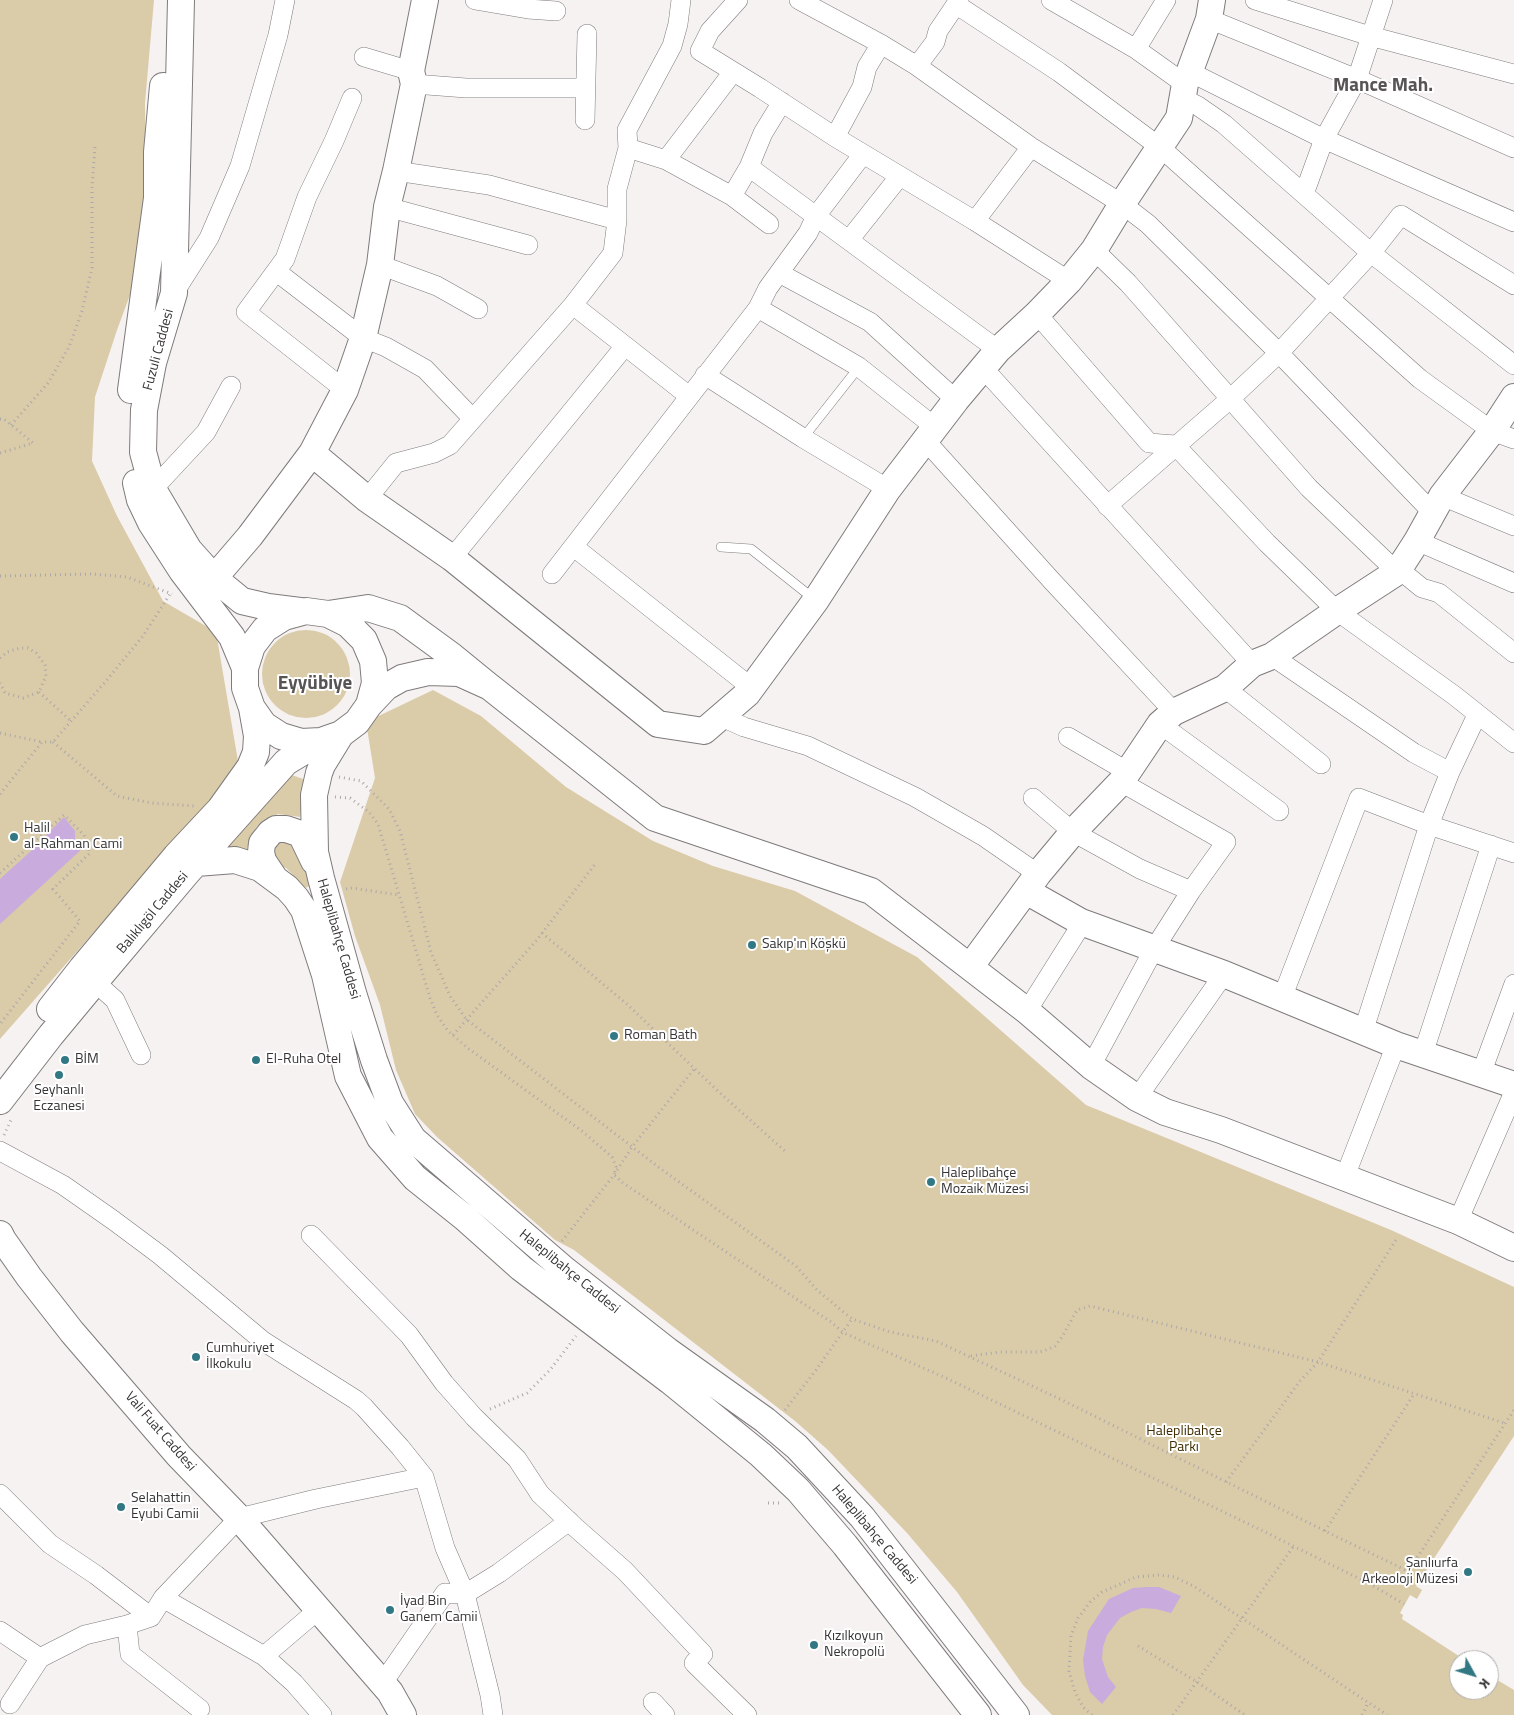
<!DOCTYPE html>
<html>
<head>
<meta charset="utf-8">
<style>
  body { margin:0 }
  #map { position:relative; width:1514px; height:1715px; overflow:hidden; background:#f7f2f2; font-family:"Titillium Web",sans-serif }
  canvas { display:block }
  .north { position:absolute; left:1449px; top:1650px; width:50px; height:50px; box-sizing:border-box; background:#fff; border:1px solid #afaeae; border-radius:50%; rotate:129deg; font-size:14px; font-weight:700; line-height:20px; text-align:center; color:#363434 }
  .north::after { content:''; display:block; margin:auto; width:18px; height:22px; background:#317884; clip-path:polygon(50% 0,100% 100%,50% 72%,0 100%) }
</style>
</head>
<body>
<div id="map">
<canvas width="1514" height="1715"></canvas>
<div class="north">K</div>
</div>
<script>
const ctx = document.querySelector('canvas').getContext('2d');
ctx.lineJoin = 'round';
function fillPath(path, color) {
  ctx.fillStyle = color;
  ctx.fill(path, 'evenodd');
}
function shape(rows) {
  const path = new Path2D();
  for (const r of rows) {
    if (r.length === 3) {
      path.moveTo(r[0] + r[2], r[1]);
      path.arc(r[0], r[1], r[2], 0, 2 * Math.PI);
      continue;
    }
    path.moveTo(r[0], r[1]);
    for (let i = 2; i < r.length; i += 2) path.lineTo(r[i], r[i + 1]);
  }
  return path;
}
function trace(path, color, width, dash) {
  ctx.strokeStyle = color;
  ctx.lineWidth = width;
  ctx.lineCap = dash ? 'butt' : 'round';
  ctx.setLineDash(dash || []);
  ctx.stroke(path);
}
function drawText(font, color, halo, rows, align = 'center') {
  ctx.font = font + ' "Titillium Web",sans-serif';
  ctx.lineWidth = 4;
  ctx.setLineDash([]);
  ctx.textBaseline = 'middle';
  ctx.strokeStyle = halo;
  ctx.fillStyle = color;
  for (const [text, x, y, turn = 0] of rows) {
    ctx.save();
    ctx.translate(x, y);
    ctx.rotate((+turn || 0) * Math.PI / 180);
    ctx.textAlign = isNaN(turn) ? turn : align;
    if (halo) ctx.strokeText(text, 0, 0);
    ctx.fillText(text, 0, 0);
    ctx.restore();
  }
}
fillPath(shape([
  [0,0,154,0,145,103,146,216,137,276,117,330,95,397,92,461,117,516,163,601,216,632,239,767,0,1039],
  [306,674,44],
  [433,690,481,716,566,787,653,841,713,866,795,891,917,957,1086,1105,1391,1230,1514,1287,1514,1436,1416,1586,1422,1590,1417,1599,1410,1595,1400,1613,1403,1615,1402,1619,1465,1660,1459,1660,1459,1690,1489,1690,1489,1675,1514,1690,1514,1715,1052,1715,1023,1685,957,1592,907,1533,828,1450,795,1421,574,1250,555,1240,437,1137,415,1114,396,1070,380,1005,355,936,340,882,375,778,366,722],
  [289,774,306,780,300,817,278,814,257,826,251,836,246,852,222,851],
  [291,839,313,885,302,889,292,874,286,868,278,866,272,858,273,842]
]), '#dacba9');
fillPath(shape([
  [64,817,75,831,75,839,78,844,83,848,0,924,0,879,32,850],
  [1146,1587,1159,1587,1181,1596,1171,1613,1156,1609,1142,1608,1131,1612,1120,1618,1107,1635,1103,1647,1102,1659,1108,1677,1116,1687,1102,1704,1090,1692,1085,1676,1083,1660,1088,1631,1109,1599,1133,1588]
]), '#caabde');
const lane = shape([
  [803,438,859,367],
  [721,547,751,549,814,599]
]);
const street = shape([
  [475,0,528,9,556,11],
  [738,0,710,31,700,51,760,88,835,137,975,221,1069,281],
  [799,0,881,44,917,66,1031,147,1122,204,1148,224,1279,353,1433,513],
  [1051,0,1136,49,1185,84],
  [1255,0,1370,36,1514,74],
  [957,5,1059,72,1161,148,1420,379,1492,431,1514,439],
  [1209,19,1357,79,1514,148],
  [1136,49,1166,0],
  [364,57,411,71],
  [917,66,935,42,938,31,959,0],
  [1190,72,1324,139,1514,222],
  [414,84,466,88,585,88],
  [1184,99,1198,106,1224,124,1371,253,1514,365],
  [585,120,587,34],
  [835,137,862,87,867,67,881,44],
  [628,148,666,160,732,196,769,224],
  [666,160,733,72],
  [749,167,998,350],
  [396,171,489,185,617,220],
  [1304,194,1324,139,1357,79,1383,0],
  [732,196,749,167,763,133,782,102],
  [387,207,528,245],
  [975,221,1031,147],
  [849,240,899,177],
  [1094,250,1128,283,1309,488,1397,572,1406,575,1422,588,1439,593,1514,653],
  [380,265,437,286,478,309],
  [277,272,363,338,386,347,425,369,472,418],
  [779,273,870,322,956,400],
  [174,293,209,238,240,166,278,35,285,0],
  [573,305,689,396],
  [758,308,859,367,936,428],
  [1037,314,1149,443,1175,445,1267,543,1337,611,1455,696,1514,743],
  [983,368,1252,664],
  [705,375,803,438,888,489],
  [345,390,246,312,285,259,307,197,334,141,352,98],
  [925,440,1052,581,1174,712],
  [153,489,206,432,231,386],
  [1442,496,1514,526],
  [367,499,396,463,434,453,450,445,573,305,613,253,617,220,617,189,628,148,627,130,672,46,678,24,681,0],
  [1107,506,1230,399,1279,353,1371,253,1401,215,1514,285],
  [1417,541,1514,583],
  [574,547,752,688],
  [452,558,625,346],
  [552,574,758,308,768,288,808,233,816,216,863,154],
  [1272,656,1414,753,1450,772],
  [1225,688,1321,764],
  [722,717,744,727,808,746,915,797,983,836,1038,874],
  [1160,724,1279,811],
  [1068,737,1128,772],
  [1033,798,1073,832,1140,869,1191,891],
  [95,982,115,1000,141,1055],
  [1282,998,1359,798,1429,825,1514,853],
  [1027,1011,1083,922],
  [1363,1032,1429,825,1450,772,1477,715],
  [1423,1054,1491,845],
  [1091,1066,1154,949,1191,891,1226,842,1121,782],
  [1481,1074,1514,984],
  [1137,1098,1224,974],
  [0,1151,63,1185,113,1220,160,1255,263,1341,356,1400,364,1407,400,1447,424,1477,445,1548,465,1594,490,1695,493,1715],
  [1344,1179,1396,1045],
  [1458,1221,1514,1092],
  [311,1235,409,1335,444,1383,474,1417,517,1459,540,1494,576,1528,625,1571,703,1654,694,1663,747,1715],
  [0,1494,50,1544,96,1575,151,1617,163,1598,239,1518,316,1499,424,1477],
  [163,1598,264,1656,294,1683,322,1715],
  [127,1625,130,1654,200,1709],
  [0,1631,40,1658,85,1635,127,1625,151,1617],
  [264,1656,318,1610],
  [382,1684,445,1593,465,1594,499,1573,569,1521],
  [653,1702,665,1715],
  [10,1704,40,1658]
]);
const secondary = shape([
  [181,0,174,293,153,363,144,410,143,452,153,489,189,550,214,578,242,601,268,607,300,611],
  [131,390,157,198,157,152,163,86],
  [312,453,367,499,452,558,658,724,704,731,747,694,816,600,888,489,956,400,998,350,1037,314,1069,281,1094,250,1122,204,1179,118,1185,84,1209,19,1212,0],
  [136,483,140,500,151,523,182,571,232,637,245,668],
  [214,578,250,536,312,453,345,390,363,338,380,265,387,207,396,171,414,84,411,71,425,0],
  [328,614,368,608,400,618,452,656,490,687,459,673,428,672,402,678,386,687,369,705],
  [490,687,655,818,871,891,1027,1011,1091,1066,1137,1098,1165,1112,1221,1130,1458,1221,1514,1248],
  [341,734,322,765,319,773,314,795,315,852,321,878,353,993,374,1060,390,1103,413,1139,565,1270,668,1351,765,1420,797,1447,862,1517,1016,1715],
  [196,863,235,860,260,868,287,888,296,898,304,910,325,975,348,1076,380,1138,415,1178,465,1218,521,1268,670,1381,761,1455,798,1490,845,1545,978,1715],
  [275,879,263,861,261,852,262,843,270,833,276,829,286,829,301,834,314,861],
  [1026,891,1081,922,1224,974,1396,1045,1514,1085],
  [970,967,1038,874,1073,832,1121,782,1160,724,1174,712,1225,688,1252,664,1272,656,1337,611,1397,572,1417,541,1442,496,1492,431,1514,397],
  [50,1009,82,968,176,856,220,809,250,767,256,752,257,736,252,708],
  [0,1101,51,1035,95,982,186,874,286,762,321,741,341,734,357,722,369,705,375,683,373,661,364,640,348,624,328,614,306,611,284,617,265,629,252,646,245,668,245,688,252,708,264,725,281,736,301,742,321,741],
  [0,1234,3,1240,29,1277,72,1332,179,1456,239,1518,390,1692,403,1715]
]);
trace(lane, '#7f7b7b', 10);
trace(street, '#7f7b7b', 20);
trace(secondary, '#7f7b7b', 28);
trace(shape([
  [0,419,4,419,33,443,0,453],
  [11,425,48,383,69,347,82,311,92,268,92,188,95,146],
  [0,576,92,574,127,577,172,594],
  [0,658,7,652,20,648,28,648,36,653,45,665,46,676,39,692,23,698,5,693,0,683],
  [39,692,71,721],
  [0,733,42,742],
  [53,742,117,796,151,803,195,806],
  [339,777,361,781,389,809,400,831,431,952,450,996,466,1019,661,1169,796,1266,817,1290,852,1319,890,1332,936,1341,1062,1400,1325,1531,1422,1578],
  [0,794,42,742,53,742,106,681,143,636,170,594],
  [335,797,350,798,369,812,378,824,430,998,437,1015,448,1031,469,1049,582,1131,612,1157,616,1167,614,1175,623,1183,831,1322,844,1333,946,1378,1263,1531,1370,1584,1404,1604],
  [0,873,64,815,84,835,90,853,53,889,80,921,0,1024],
  [346,889,352,888,399,895],
  [542,933,628,1005,720,1093,786,1152],
  [453,1035,536,941,596,863],
  [4,1135,11,1120],
  [562,1241,614,1175,632,1147,694,1069],
  [971,1356,1000,1352,1040,1352,1049,1349,1055,1346,1062,1337,1077,1310,1090,1306,1318,1362,1504,1423],
  [490,1409,527,1393,550,1370,576,1336],
  [785,1410,816,1370,852,1319],
  [1226,1482,1300,1381,1318,1362,1396,1240],
  [768,1503,779,1503],
  [1325,1531,1414,1394],
  [1409,1570,1514,1410],
  [1138,1646,1197,1682,1245,1715],
  [1092,1715,1083,1707,1075,1692,1069,1671,1071,1636,1078,1618,1091,1601,1102,1592,1136,1577,1159,1575,1175,1577,1195,1587,1387,1715],
  [1173,1715,1293,1547],
  [1362,1715,1368,1703]
]), '#aca8a8', 3, [1, 4]);
trace(lane, '#fff', 9);
trace(street, '#fff', 19);
trace(secondary, '#fff', 26);
for (const [x, y, r, color] of [
  [14,837,5,"#317884"],
  [752,945,5,"#317884"],
  [614,1036,5,"#317884"],
  [65,1060,5,"#317884"],
  [256,1060,5,"#317884"],
  [59,1075,5,"#317884"],
  [931,1182,5,"#317884"],
  [196,1357,5,"#317884"],
  [121,1507,5,"#317884"],
  [1468,1572,5,"#317884"],
  [390,1610,5,"#317884"],
  [814,1645,5,"#317884"]
]) {
  const dot = new Path2D();
  dot.arc(x, y, r, 0, 2 * Math.PI);
  ctx.fillStyle = color;
  ctx.fill(dot);
  trace(dot, '#fff', 2);
}
drawText('14px', '#363434', '#fff', [
  ["Fuzuli Caddesi",159,350,-75],
  ["Balıklıgöl Caddesi",153,913,-50],
  ["Haleplibahçe Caddesi",338,939,74],
  ["Haleplibahçe Caddesi",569,1272,39],
  ["Vali Fuat Caddesi",160,1432,49],
  ["Haleplibahçe Caddesi",874,1535,50]
]);
drawText('14px', '#363434', '#fff', [
  ["Halil",24,829],
  ["al-Rahman Cami",24,845],
  ["Sakıp'ın Köşkü",762,945],
  ["Roman Bath",624,1036],
  ["BİM",75,1060],
  ["El-Ruha Otel",266,1060],
  ["Seyhanlı",59,1091,"center"],
  ["Eczanesi",59,1107,"center"],
  ["Haleplibahçe",941,1174],
  ["Mozaik Müzesi",941,1190],
  ["Cumhuriyet",206,1349],
  ["İlkokulu",206,1365],
  ["Selahattin",131,1499],
  ["Eyubi Camii",131,1515],
  ["Şanlıurfa",1458,1564,"right"],
  ["Arkeoloji Müzesi",1458,1580,"right"],
  ["İyad Bin",400,1602],
  ["Ganem Camii",400,1618],
  ["Kızılkoyun",824,1637],
  ["Nekropolü",824,1653]
], 'left');
drawText('14px', '#3f2d00', '#fff', [
  ["Haleplibahçe",1184,1432],
  ["Parkı",1184,1448]
]);
drawText('bold 19px', '#585454', '#fff', [
  ["Mance Mah.",1383,86],
  ["Eyyübiye",315,684]
]);
</script>
</body>
</html>
